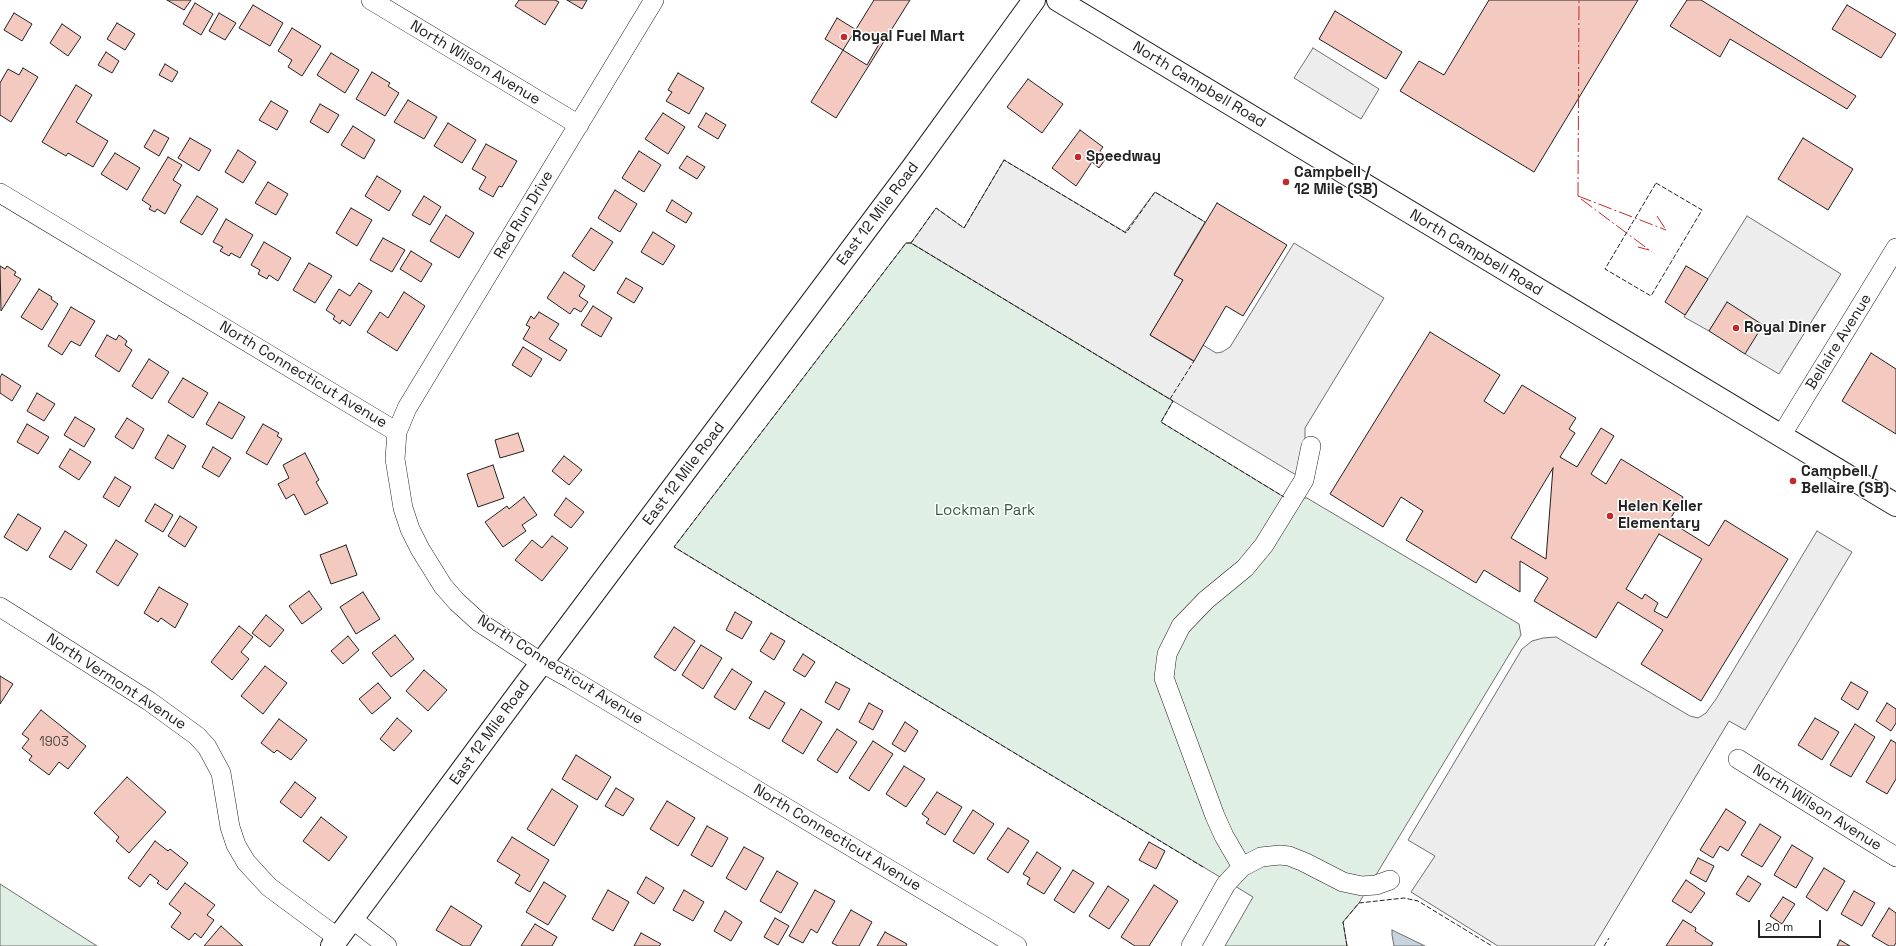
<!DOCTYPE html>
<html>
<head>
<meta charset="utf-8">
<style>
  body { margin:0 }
  #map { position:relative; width:1896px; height:946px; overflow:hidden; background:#fff; font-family:"Space Grotesk",sans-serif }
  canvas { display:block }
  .scale { position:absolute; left:1758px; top:920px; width:63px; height:18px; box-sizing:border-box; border:2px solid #222; border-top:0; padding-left:5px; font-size:12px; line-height:14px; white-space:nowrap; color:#222; -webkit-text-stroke:3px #fff; paint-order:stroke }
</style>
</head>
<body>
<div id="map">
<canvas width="1896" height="946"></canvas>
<div class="scale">20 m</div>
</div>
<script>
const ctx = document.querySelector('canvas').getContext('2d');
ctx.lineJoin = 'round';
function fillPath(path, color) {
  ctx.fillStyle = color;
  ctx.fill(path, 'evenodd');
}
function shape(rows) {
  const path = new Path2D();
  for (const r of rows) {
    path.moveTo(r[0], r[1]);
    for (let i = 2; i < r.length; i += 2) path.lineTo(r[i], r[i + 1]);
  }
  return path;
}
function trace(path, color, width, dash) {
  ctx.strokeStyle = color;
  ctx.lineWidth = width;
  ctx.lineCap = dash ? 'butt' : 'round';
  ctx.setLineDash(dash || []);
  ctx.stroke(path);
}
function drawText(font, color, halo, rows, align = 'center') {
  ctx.font = font + ' "Space Grotesk",sans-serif';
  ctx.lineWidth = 3;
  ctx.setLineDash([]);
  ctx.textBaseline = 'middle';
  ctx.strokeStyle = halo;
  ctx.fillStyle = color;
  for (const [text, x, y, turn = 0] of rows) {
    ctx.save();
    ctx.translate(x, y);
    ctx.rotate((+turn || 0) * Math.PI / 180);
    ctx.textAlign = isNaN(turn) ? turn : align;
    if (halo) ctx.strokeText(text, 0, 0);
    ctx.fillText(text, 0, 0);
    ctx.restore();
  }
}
const green = shape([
  [906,243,911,243,1173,401,1161,422,1284,497,1307,498,1519,624,1521,635,1359,903,1343,922,1347,946,1225,946,1253,897,674,547,906,243],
  [0,884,97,946,0,946,0,884]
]);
fillPath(green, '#e0efe3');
trace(green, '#6f6f6f', 1);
const parking = shape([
  [1313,48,1379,89,1361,119,1294,78,1313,48],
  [1004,160,1125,232,1155,192,1205,222,1174,274,1183,280,1150,335,1193,361,1203,345,1216,353,1222,352,1230,347,1294,243,1384,298,1305,428,1305,458,1296,475,911,243,936,208,964,228,1004,160],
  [1747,216,1841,274,1779,374,1745,354,1727,303,1709,331,1684,317,1747,216],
  [1817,531,1852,552,1745,730,1729,721,1594,946,1498,946,1411,892,1435,856,1408,840,1522,649,1532,641,1543,638,1556,637,1690,716,1698,718,1706,713,1716,699,1817,531]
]);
fillPath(parking, '#ededed');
trace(parking, '#6f6f6f', 1);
const water = shape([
  [1392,930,1425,946,1394,946,1392,935,1392,930]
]);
fillPath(water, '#c7d3dd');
trace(water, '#6f6f6f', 1);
const building = shape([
  [167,0,191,0,184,10,167,0],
  [519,0,555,0,559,2,545,25,515,6,519,0],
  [567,0,587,0,582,9,567,0],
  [874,0,910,0,836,118,811,102,874,0],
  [1489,0,1638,0,1534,172,1400,91,1419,61,1444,75,1489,0],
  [1687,0,1701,0,1856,96,1847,109,1730,39,1720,57,1670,26,1687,0],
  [195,3,213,14,201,35,183,24,195,3],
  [253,5,283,23,270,46,239,28,253,5],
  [1847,5,1896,34,1881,58,1832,29,1847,5],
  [1335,11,1402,52,1386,79,1319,39,1335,11],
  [14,13,32,24,22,41,4,30,14,13],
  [219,13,236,23,225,40,209,31,219,13],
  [837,18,879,44,867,65,825,39,837,18],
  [117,23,135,34,125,50,107,39,117,23],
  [62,24,81,37,68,56,50,43,62,24],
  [292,28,321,46,302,76,288,67,292,60,278,51,292,28],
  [106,52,119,61,112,73,98,65,106,52],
  [331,53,359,70,345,93,317,75,331,53],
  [165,64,178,72,172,82,159,75,165,64],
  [23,68,38,77,11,122,0,115,0,83,8,69,19,75,23,68],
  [372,72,390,83,388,86,399,93,385,116,356,99,372,72],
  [678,73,704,88,689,114,666,101,672,92,668,90,678,73],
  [1028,79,1063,104,1042,133,1007,107,1028,79],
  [76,85,92,95,76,122,108,141,93,167,68,153,66,156,42,142,76,85],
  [408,100,437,117,424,139,394,122,408,100],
  [271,101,288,111,277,130,259,120,271,101],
  [320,104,339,115,328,133,310,122,320,104],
  [663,113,685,127,668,154,645,139,663,113],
  [706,113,726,125,718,139,698,127,706,113],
  [448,123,476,140,462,163,434,146,448,123],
  [353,126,375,140,364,159,341,145,353,126],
  [154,130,169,138,159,156,144,147,154,130],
  [1080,130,1103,147,1100,151,1107,157,1099,168,1092,162,1076,186,1052,168,1080,130],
  [190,138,211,150,199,171,178,158,190,138],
  [1803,138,1853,169,1828,210,1778,179,1803,138],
  [486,144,517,161,502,187,499,186,493,197,479,189,486,177,472,169,486,144],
  [238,150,256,162,243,183,225,172,238,150],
  [639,151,661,165,644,192,622,178,639,151],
  [115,153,140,168,127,190,101,174,115,153],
  [687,156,705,167,697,179,679,168,687,156],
  [168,157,182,165,173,180,181,185,165,214,157,209,155,212,149,209,151,206,142,200,168,157],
  [377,176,401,191,389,211,365,196,377,176],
  [268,182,288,194,276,215,255,203,268,182],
  [615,190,637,204,620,232,598,218,615,190],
  [197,196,218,209,202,235,180,222,197,196],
  [424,196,441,207,430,225,412,215,424,196],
  [672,200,692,213,686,223,666,211,672,200],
  [1217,203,1287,245,1243,316,1226,306,1194,361,1150,335,1183,280,1174,275,1217,203],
  [351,208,372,220,357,246,336,233,351,208],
  [446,215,474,233,459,258,430,241,446,215],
  [226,219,253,235,240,258,231,253,229,256,220,251,223,247,213,242,226,219],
  [591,228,613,242,594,271,572,256,591,228],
  [653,232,675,246,663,265,641,252,653,232],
  [383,238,405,250,392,272,370,260,383,238],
  [264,242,291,258,278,281,269,275,267,279,258,274,260,270,251,265,264,242],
  [411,251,432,264,421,282,400,269,411,251],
  [309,263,332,276,315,303,293,290,309,263],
  [0,266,5,269,7,266,16,272,14,275,21,279,1,311,0,266],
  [1686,266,1708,279,1685,315,1665,302,1686,266],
  [564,272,585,286,579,296,588,302,581,312,574,308,570,314,547,298,564,272],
  [626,278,643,288,634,303,617,293,626,278],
  [359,283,372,291,350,326,342,320,340,324,333,319,335,316,326,310,339,289,350,296,359,283],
  [39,289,52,297,51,299,58,304,42,330,21,317,39,289],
  [404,292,425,306,397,351,367,332,380,312,388,318,404,292],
  [1727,302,1763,325,1745,354,1709,331,1727,302],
  [593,306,612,318,601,337,581,325,593,306],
  [71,307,95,321,80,346,71,341,62,355,48,346,71,307],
  [539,312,559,324,549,339,567,350,560,361,523,339,530,327,526,325,531,316,534,319,539,312],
  [1430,332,1500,375,1484,401,1504,414,1522,385,1576,418,1569,429,1575,433,1560,457,1577,467,1601,428,1614,436,1591,474,1606,484,1621,459,1683,497,1669,521,1709,546,1725,520,1788,559,1701,701,1641,664,1663,630,1618,602,1596,638,1534,601,1548,578,1520,561,1520,592,1484,570,1476,583,1406,540,1423,511,1401,497,1383,527,1330,494,1430,332],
  [1553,468,1546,559,1511,538,1553,468],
  [1659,534,1702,559,1667,618,1654,611,1658,603,1645,594,1642,599,1626,589,1659,534],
  [107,335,116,340,119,335,127,341,125,345,132,350,119,372,95,356,107,335],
  [523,347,542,359,531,377,512,365,523,347],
  [1871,353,1896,369,1896,434,1842,401,1871,353],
  [149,359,169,372,152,399,132,386,149,359],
  [2,374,21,386,12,401,0,393,0,377,2,374],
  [183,378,208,393,193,418,168,402,183,378],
  [37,393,55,404,44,421,27,411,37,393],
  [219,402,245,417,232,439,206,424,219,402],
  [75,417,95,429,84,447,64,435,75,417],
  [127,418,144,429,133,449,115,437,127,418],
  [27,424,49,437,38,454,17,442,27,424],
  [263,424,279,433,277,436,282,439,267,465,246,453,263,424],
  [518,433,524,451,500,458,495,440,518,433],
  [168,435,186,446,173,469,155,458,168,435],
  [213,447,231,458,219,477,202,467,213,447],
  [70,449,91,462,79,480,59,467,70,449],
  [305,453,319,480,316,482,328,503,305,515,294,494,286,499,278,484,289,478,283,465,305,453],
  [564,456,582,470,569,485,552,471,564,456],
  [493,465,504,498,478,507,467,474,493,465],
  [115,477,131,487,119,507,103,497,115,477],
  [524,497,537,515,522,525,526,531,503,547,485,522,507,506,509,509,524,497],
  [566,498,584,512,571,528,554,515,566,498],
  [155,504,173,515,163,532,145,521,155,504],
  [18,514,41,528,27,551,4,537,18,514],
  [180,516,197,527,185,547,168,536,180,516],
  [65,531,87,545,71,570,49,557,65,531],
  [552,536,568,548,542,581,515,560,532,540,542,548,552,536],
  [116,540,138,554,118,586,96,572,116,540],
  [346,545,357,575,331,584,320,555,346,545],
  [159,587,188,604,175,628,161,618,158,622,144,613,159,587],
  [309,591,322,609,302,624,289,606,309,591],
  [363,592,380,619,356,634,340,607,363,592],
  [735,612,752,622,742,639,726,630,735,612],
  [266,615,284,630,270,647,252,633,266,615],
  [239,626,253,637,241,652,249,659,232,680,211,662,239,626],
  [674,627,695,641,675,671,654,657,674,627],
  [771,633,785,641,774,660,760,651,771,633],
  [395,635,414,659,391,677,372,653,395,635],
  [348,636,359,650,343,664,331,651,348,636],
  [701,645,722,658,703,689,682,675,701,645],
  [803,654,815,662,805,677,793,670,803,654],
  [265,666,287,683,263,714,241,696,265,666],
  [732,669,752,682,735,710,714,697,732,669],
  [424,670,447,690,428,711,406,691,424,670],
  [0,676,13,684,0,704,0,676],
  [836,682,850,689,839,710,825,702,836,682],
  [1851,682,1868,692,1858,710,1841,699,1851,682],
  [378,683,391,698,372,714,359,699,378,683],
  [765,691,785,703,769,729,749,718,765,691],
  [869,703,883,711,873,730,859,722,869,703],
  [1887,703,1896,709,1896,723,1891,731,1876,721,1887,703],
  [801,709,822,722,803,754,782,741,801,709],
  [41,710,86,746,68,769,59,762,49,775,29,760,32,756,22,748,29,739,22,734,41,710],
  [397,718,412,731,394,751,380,739,397,718],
  [1815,718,1839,732,1822,760,1798,745,1815,718],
  [279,719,307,740,291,760,277,750,274,753,261,743,279,719],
  [905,722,918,731,905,752,892,744,905,722],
  [1855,724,1875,737,1851,777,1830,765,1855,724],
  [837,729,857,742,837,773,817,760,837,729],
  [1891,740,1896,743,1896,779,1887,794,1866,782,1891,740],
  [873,741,893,754,869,791,849,778,873,741],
  [576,755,611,777,597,800,562,779,576,755],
  [904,766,925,779,906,807,886,794,904,766],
  [127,777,166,812,129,853,116,841,119,837,94,813,127,777],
  [295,782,316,798,301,818,280,802,295,782],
  [616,788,634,799,623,816,605,806,616,788],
  [552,789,578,806,554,846,527,829,552,789],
  [937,792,962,807,945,835,926,823,929,819,922,814,937,792],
  [667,801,695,818,678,846,650,829,667,801],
  [1726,809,1746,822,1728,851,1720,846,1713,858,1700,850,1726,809],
  [973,810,994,824,974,854,953,841,973,810],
  [321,817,347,837,329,861,303,841,321,817],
  [1760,824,1781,837,1762,867,1741,855,1760,824],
  [707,826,728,838,712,867,691,855,707,826],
  [1008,828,1029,841,1008,873,987,859,1008,828],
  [512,837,549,860,530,892,515,883,520,875,497,861,512,837],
  [155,841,168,851,170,849,188,863,167,890,157,883,159,881,150,874,140,887,128,878,155,841],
  [1149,842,1165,851,1156,869,1139,860,1149,842],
  [1792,845,1813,858,1796,888,1774,875,1792,845],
  [744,847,764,858,746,890,726,878,744,847],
  [1037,852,1061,868,1044,894,1027,884,1030,878,1023,874,1037,852],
  [1698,858,1714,866,1706,882,1690,873,1698,858],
  [1824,868,1845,881,1827,911,1806,897,1824,868],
  [1073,870,1094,883,1074,913,1054,900,1073,870],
  [777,871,798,883,781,913,760,901,777,871],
  [1748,876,1761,884,1749,902,1736,894,1748,876],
  [646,877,664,888,654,904,637,893,646,877],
  [1686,880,1705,893,1691,913,1672,901,1686,880],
  [544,882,566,896,548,925,526,912,544,882],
  [185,883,215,905,207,915,214,920,201,938,195,933,189,940,171,927,181,913,169,904,185,883],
  [1154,885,1178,901,1149,946,1135,946,1121,937,1154,885],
  [1108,886,1129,900,1109,929,1089,916,1108,886],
  [608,890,629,902,613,931,592,919,608,890],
  [684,890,704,902,693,921,673,910,684,890],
  [815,890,835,901,817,933,811,929,803,943,789,936,815,890],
  [1854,891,1875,903,1862,926,1841,914,1854,891],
  [1783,897,1795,904,1782,924,1770,916,1783,897],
  [451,906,482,926,470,946,463,946,436,930,451,906],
  [1889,908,1896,913,1896,943,1894,946,1889,946,1872,936,1889,908],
  [851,910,872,922,859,946,838,946,832,943,851,910],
  [725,911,742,922,731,941,714,931,725,911],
  [775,918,789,926,778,945,764,937,775,918],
  [1683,920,1696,928,1695,931,1713,943,1711,946,1666,946,1683,920],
  [535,924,557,937,552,946,521,946,535,924],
  [221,926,243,946,204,946,221,926],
  [885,932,907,944,906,946,877,946,885,932],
  [641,933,661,944,659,946,634,946,641,933],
  [1840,940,1850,946,1837,946,1840,940]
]);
fillPath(building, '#f3c9c0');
trace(building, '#222', 1);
const street = shape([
  [371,0,579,125],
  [0,193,397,432,395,459,403,508,410,529,420,549,443,586,457,602,479,622,542,663,571,679,1017,946],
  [397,432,407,408,654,0],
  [1781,436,1896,248],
  [0,607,149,701,197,736,207,747,221,773,230,827,236,845,246,862,269,887,338,938],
  [1738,759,1896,857],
  [1242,867,1224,836,1215,816,1164,678,1167,654,1181,626,1206,600,1245,568,1264,545,1304,480,1311,446],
  [352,919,387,946],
  [1191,946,1226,884,1242,867,1261,857,1280,855,1289,856,1304,862,1343,882,1362,886,1376,885,1390,880]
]);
const secondary = shape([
  [1058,0,1896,505],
  [332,946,522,689,913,167,1034,0]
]);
trace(street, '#222', 20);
trace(secondary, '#222', 24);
trace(street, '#fff', 19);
trace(secondary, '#fff', 22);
trace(shape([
  [1656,183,1702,210,1651,296,1605,269,1656,183],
  [911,243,936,208,964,228,1004,160,1126,233,1155,192,1205,222],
  [1170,399,1194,361],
  [1203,867,674,547,906,243,911,243,1173,401,1161,422,1284,497],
  [1347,946,1343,922,1359,903,1404,898,1418,901,1492,946],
  [1604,946,1609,938]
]), '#222', 1, [5, 2]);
trace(shape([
  [1578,196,1579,0],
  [1578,196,1666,230],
  [1581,199,1652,252],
  [1657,216,1666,230],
  [1638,247,1649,250]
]), '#c62828', 1, [14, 3, 2, 3]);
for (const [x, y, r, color] of [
  [844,37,4,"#c62828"],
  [1078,157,4,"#c62828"],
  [1286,182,4,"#c62828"],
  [1736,328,4,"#c62828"],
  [1793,481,4,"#c62828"],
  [1610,516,4,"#c62828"]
]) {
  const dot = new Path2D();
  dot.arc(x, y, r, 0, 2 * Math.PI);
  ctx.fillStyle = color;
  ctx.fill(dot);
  trace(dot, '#fff', 1.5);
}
drawText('13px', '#564c4a', null, [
  ["1903",54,742]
]);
drawText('bold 15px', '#222', '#fff', [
  ["Royal Fuel Mart",852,37],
  ["Speedway",1086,157],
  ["Campbell /",1294,173],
  ["12 Mile (SB)",1294,190],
  ["Royal Diner",1744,328],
  ["Campbell /",1801,472],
  ["Bellaire (SB)",1801,489],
  ["Helen Keller",1618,507],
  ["Elementary",1618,524]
], 'left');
drawText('15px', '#222', '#fff', [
  ["North Wilson Avenue",475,63,31],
  ["North Campbell Road",1199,85,31],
  ["East 12 Mile Road",878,214,-53],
  ["Red Run Drive",524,215,-59],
  ["North Campbell Road",1476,253,31],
  ["Bellaire Avenue",1839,342,-58],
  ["North Connecticut Avenue",303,375,31],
  ["East 12 Mile Road",684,474,-53],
  ["North Connecticut Avenue",560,670,32],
  ["North Vermont Avenue",116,682,33],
  ["East 12 Mile Road",490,733,-54],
  ["North Wilson Avenue",1817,808,32],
  ["North Connecticut Avenue",837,838,31]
]);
drawText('15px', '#2f5e38', '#fff', [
  ["Lockman Park",985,511]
]);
</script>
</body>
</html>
